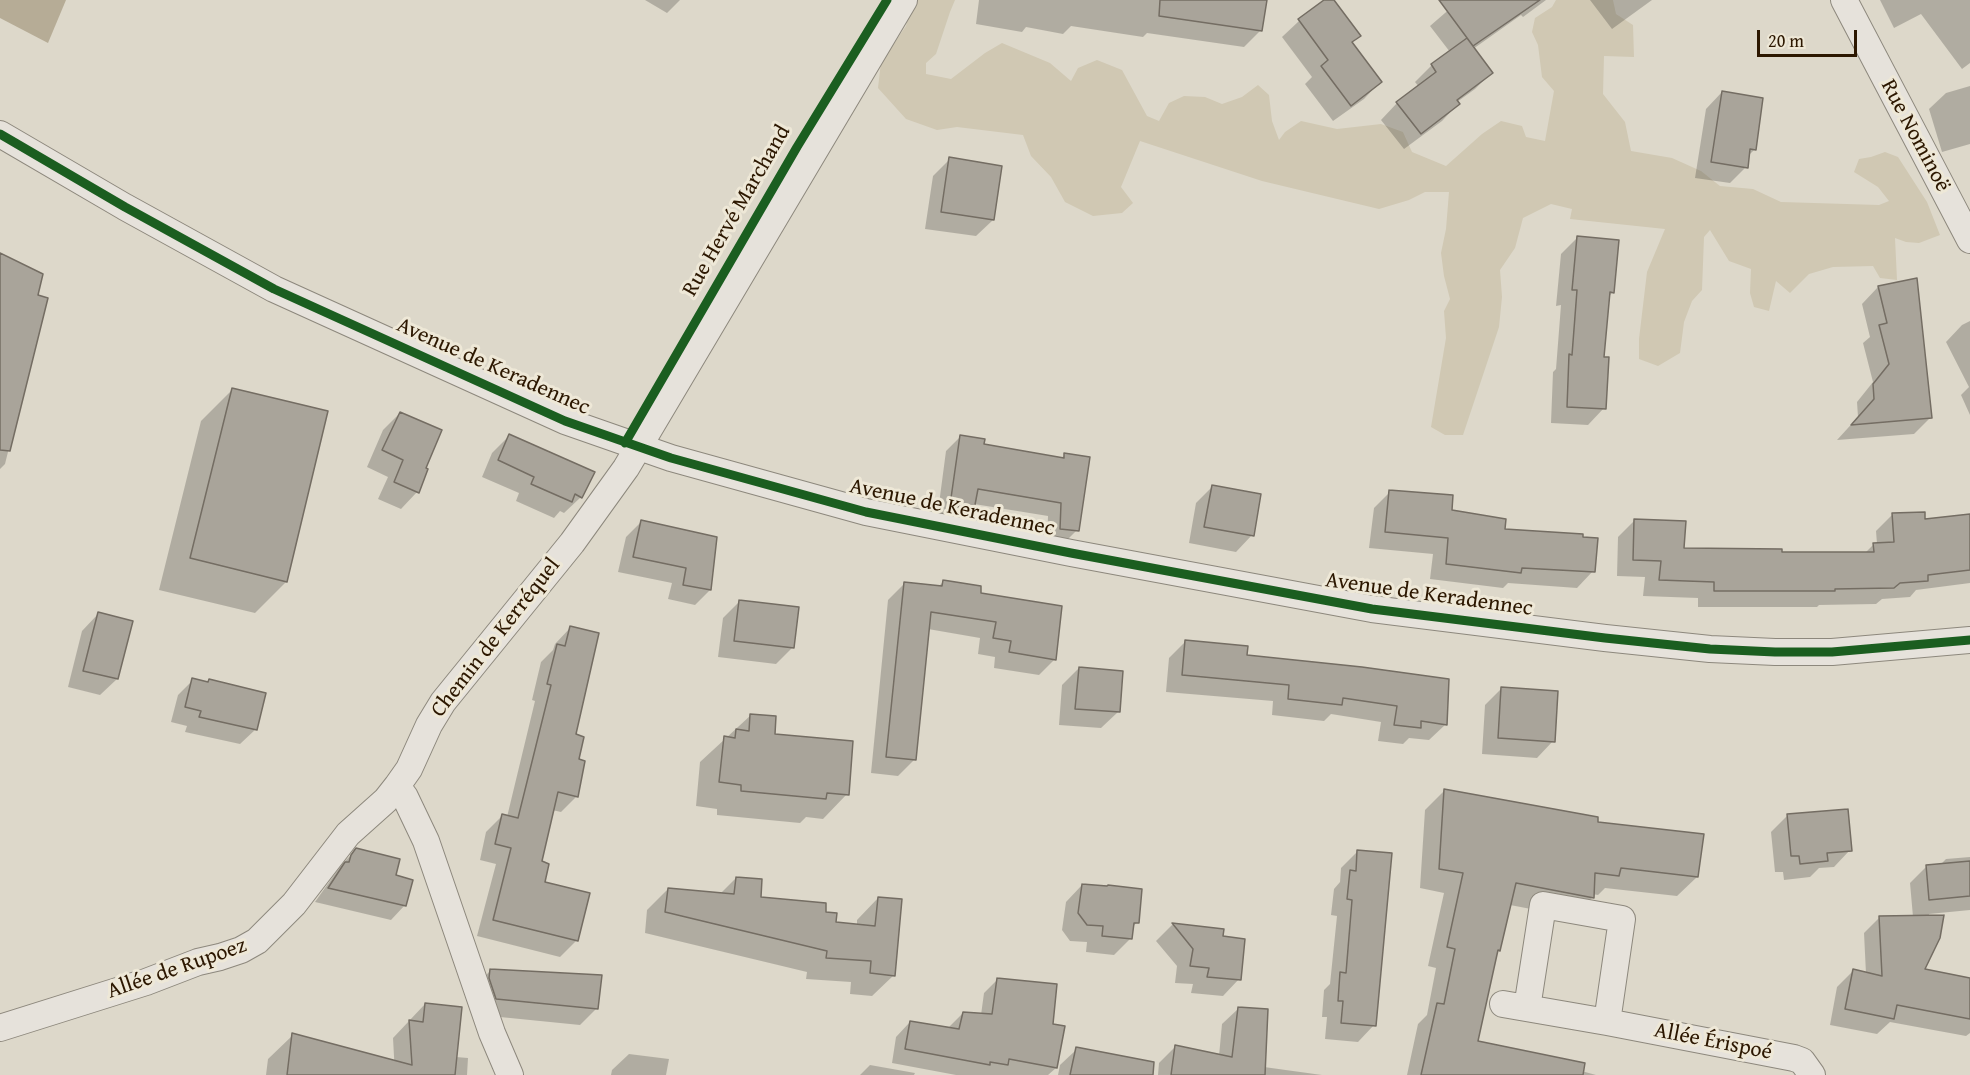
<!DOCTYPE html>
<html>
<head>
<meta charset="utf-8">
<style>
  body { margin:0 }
  #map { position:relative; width:1970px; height:1075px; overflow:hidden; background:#ddd8ca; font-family:"Gentium Book Plus",serif }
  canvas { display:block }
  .scale { position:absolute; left:1757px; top:30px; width:100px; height:27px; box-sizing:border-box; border:3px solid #2c1700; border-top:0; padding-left:8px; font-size:18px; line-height:21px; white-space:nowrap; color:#2c1700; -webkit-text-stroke:4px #eee8d7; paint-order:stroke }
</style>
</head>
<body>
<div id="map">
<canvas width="1970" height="1075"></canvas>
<div class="scale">20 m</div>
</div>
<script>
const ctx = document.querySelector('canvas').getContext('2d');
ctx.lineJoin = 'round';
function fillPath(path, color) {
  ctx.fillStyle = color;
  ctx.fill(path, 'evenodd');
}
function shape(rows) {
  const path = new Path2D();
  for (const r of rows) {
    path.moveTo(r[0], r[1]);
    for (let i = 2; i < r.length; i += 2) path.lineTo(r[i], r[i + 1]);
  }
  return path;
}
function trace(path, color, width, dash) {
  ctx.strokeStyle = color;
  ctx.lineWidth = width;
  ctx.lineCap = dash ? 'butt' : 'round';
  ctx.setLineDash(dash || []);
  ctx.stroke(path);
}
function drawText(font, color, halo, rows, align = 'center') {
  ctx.font = font + ' "Gentium Book Plus",serif';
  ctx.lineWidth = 6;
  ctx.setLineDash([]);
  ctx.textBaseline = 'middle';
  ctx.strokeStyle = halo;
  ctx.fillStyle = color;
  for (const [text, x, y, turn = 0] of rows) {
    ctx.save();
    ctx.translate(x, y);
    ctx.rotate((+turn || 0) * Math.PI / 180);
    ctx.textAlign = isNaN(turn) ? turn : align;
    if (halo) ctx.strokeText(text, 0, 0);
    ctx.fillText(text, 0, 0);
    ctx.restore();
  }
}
fillPath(shape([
  [912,0,955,0,950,12,936,54,926,63,926,74,951,79,985,53,1002,43,1050,63,1071,81,1078,68,1097,60,1122,70,1147,116,1159,121,1169,103,1184,96,1205,97,1222,104,1242,97,1258,85,1269,95,1272,121,1279,140,1285,132,1301,121,1337,129,1381,124,1403,132,1412,152,1446,166,1482,134,1501,121,1522,126,1526,137,1545,141,1554,91,1542,77,1538,45,1532,32,1535,18,1552,7,1556,0,1613,0,1616,14,1633,25,1634,57,1604,56,1603,94,1625,122,1631,151,1672,158,1701,171,1720,186,1753,189,1781,202,1879,205,1889,201,1878,187,1854,172,1859,159,1871,157,1885,152,1898,157,1927,202,1940,235,1919,243,1906,242,1895,238,1897,280,1880,278,1873,266,1833,267,1809,274,1790,293,1776,281,1769,311,1754,307,1750,293,1751,269,1729,261,1710,230,1704,237,1702,290,1692,301,1684,322,1680,353,1658,366,1639,359,1639,339,1647,272,1665,229,1570,219,1572,209,1551,204,1523,218,1515,248,1500,270,1502,297,1499,327,1463,435,1445,435,1431,427,1446,338,1444,311,1450,299,1444,276,1441,253,1446,229,1449,192,1425,192,1409,200,1379,209,1262,181,1140,141,1121,187,1133,203,1122,213,1093,216,1065,202,1051,177,1031,156,1023,135,957,127,937,130,906,119,878,88,881,62,906,26]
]), '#d0c8b3');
fillPath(shape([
  [0,0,66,0,48,43,0,18]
]), '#b6ac96');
fillPath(shape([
  [645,0,680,0,667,13],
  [979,0,1265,0,1260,31,1244,47,1147,33,1143,37,1071,26,1063,34,1026,27,1022,32,976,24],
  [1326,0,1332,0,1359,36,1351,43,1380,82,1364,99,1333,121,1305,84,1312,77,1282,37,1299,21],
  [1460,0,1546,0,1523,17,1521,15,1473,49,1491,73,1475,89,1457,102,1458,104,1442,121,1404,149,1381,120,1397,103,1419,87,1415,82,1432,65,1450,52,1430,26],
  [1590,0,1652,0,1612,29],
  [1880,0,1970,0,1970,63,1962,69,1921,14,1894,28],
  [1970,86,1970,144,1942,152,1929,109,1946,93],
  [1722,92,1755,149,1748,156,1746,167,1730,183,1695,178,1706,109],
  [950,159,993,220,976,236,925,229,933,176],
  [1577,238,1613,292,1608,297,1602,358,1604,408,1588,425,1551,423,1553,372,1556,369,1561,305,1556,306,1561,254],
  [0,255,36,296,46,299,5,464,0,469],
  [1878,287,1931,417,1914,434,1837,440,1858,417,1857,402,1873,382,1863,343,1870,337,1862,304],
  [1970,321,1970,415,1961,395,1969,387,1946,342,1962,325],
  [233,389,286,582,255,613,159,590,201,421],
  [400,413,424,468,426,470,417,492,401,509,378,499,388,477,367,467,383,430],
  [509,436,581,497,564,513,560,511,554,518,516,501,519,493,482,477,492,453],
  [960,437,983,445,1061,459,1065,454,1077,530,1063,544,1047,542,1048,516,974,504,973,509,959,523,937,519,946,451],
  [1212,487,1252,535,1236,552,1189,543,1196,503],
  [1390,492,1503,530,1593,571,1577,588,1508,583,1503,588,1430,579,1433,554,1369,548,1374,508],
  [1893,514,1924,521,1970,516,1970,583,1916,590,1910,597,1882,599,1876,604,1819,605,1817,607,1698,607,1698,598,1643,596,1645,577,1617,576,1618,537,1635,520,1682,549,1781,554,1865,553,1874,544,1877,544,1876,531],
  [641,522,710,590,695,605,668,599,672,583,618,572,626,537],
  [944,581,979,594,1055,659,1039,675,994,668,995,657,978,654,980,638,928,629,915,759,898,776,871,773,888,600,904,584,938,587],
  [740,601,793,647,776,664,718,657,723,618],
  [98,614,117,679,100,695,68,687,82,631],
  [571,627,574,735,578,760,577,796,561,812,552,810,540,862,543,883,577,940,560,957,477,936,496,864,480,860,486,832,502,816,507,817,535,701,532,700,541,662,553,650,555,644],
  [1186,641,1246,656,1448,681,1446,724,1429,740,1409,738,1403,744,1378,741,1381,722,1331,714,1324,721,1272,715,1273,701,1166,692,1169,658],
  [1079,668,1118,712,1101,728,1059,725,1062,685],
  [193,680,207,683,210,680,256,729,240,744,185,732,187,726,171,722,178,695],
  [1502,688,1553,741,1537,758,1482,754,1485,705],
  [751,715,847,794,823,819,806,817,800,823,717,815,717,809,696,806,700,762],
  [1444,791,1596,823,1697,877,1677,896,1605,888,1598,895,1592,894,1592,898,1573,917,1510,905,1499,950,1496,953,1476,1042,1596,1075,1407,1075,1418,1024,1427,1015,1436,968,1428,966,1444,893,1420,888,1425,810],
  [1788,815,1850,850,1834,867,1819,868,1810,877,1784,880,1783,872,1775,872,1771,832],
  [357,849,394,876,405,905,391,920,315,902,342,864],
  [1358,851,1374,1025,1358,1042,1325,1039,1327,1017,1322,1017,1324,990,1330,984,1337,916,1331,915,1334,889,1340,882,1341,868],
  [1970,857,1970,910,1929,914,1923,970,1970,980,1970,1033,1966,1036,1890,1022,1877,1034,1830,1025,1837,987,1853,971,1866,974,1864,933,1880,917,1913,917,1910,883,1927,866,1940,865,1946,859],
  [736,878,759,898,835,924,857,926,857,920,878,898,894,975,872,996,850,994,851,982,806,979,807,972,645,933,647,910,668,889,720,894],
  [1082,885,1137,922,1132,928,1131,938,1114,955,1086,952,1087,942,1070,941,1062,930,1066,902],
  [1172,925,1222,930,1221,937,1239,979,1223,996,1191,993,1193,984,1175,983,1177,966,1156,941],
  [490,971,597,1008,580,1025,480,1015,474,988],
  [998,979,1051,1025,1056,1068,1048,1075,956,1075,892,1063,896,1037,910,1022,949,1027,963,1013,981,1015,984,993],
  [425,1004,456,1057,468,1058,467,1075,395,1075,393,1038],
  [1239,1008,1264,1067,1322,1075,1158,1075,1159,1063,1175,1047,1219,1056,1222,1024],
  [293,1035,365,1075,266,1075,268,1059],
  [1077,1049,1123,1075,1058,1075,1060,1065],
  [629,1054,669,1059,666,1075,611,1075,612,1070],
  [870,1065,915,1073,914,1075,860,1075]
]), '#0003');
const building = shape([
  [1160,0,1267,0,1262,31,1159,16,1160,0],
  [1324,0,1334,0,1361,36,1352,42,1382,82,1351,106,1321,66,1328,60,1298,19,1324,0],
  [1439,0,1540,0,1473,46,1439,0],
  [1467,38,1493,73,1457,100,1460,104,1421,134,1396,102,1436,72,1431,64,1467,38],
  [1722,91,1763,98,1756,150,1750,149,1748,168,1711,162,1722,91],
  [949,157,1002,166,994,220,941,212,949,157],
  [1577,236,1619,240,1614,293,1610,292,1604,357,1609,357,1606,409,1567,407,1569,354,1572,355,1577,290,1572,290,1577,236],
  [0,253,43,274,38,295,48,298,10,451,0,450,0,253],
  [1917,278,1932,418,1851,425,1874,399,1873,384,1889,364,1879,325,1887,323,1878,286,1917,278],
  [232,388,328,411,287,582,190,558,232,388],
  [400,412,442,430,426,468,428,469,419,493,394,482,403,460,382,450,400,412],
  [509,434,595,472,582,498,575,494,572,502,531,484,534,477,498,460,509,434],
  [960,435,985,439,984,444,1064,458,1064,453,1090,457,1079,531,1060,529,1061,503,978,489,974,510,950,505,960,435],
  [1212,485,1261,494,1254,536,1204,527,1212,485],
  [1389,490,1453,495,1452,510,1506,519,1505,529,1583,534,1583,537,1598,538,1595,572,1522,568,1521,573,1446,564,1448,538,1385,532,1389,490],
  [1925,512,1925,519,1970,514,1970,570,1928,575,1928,581,1900,583,1894,588,1835,589,1835,591,1714,591,1714,582,1659,580,1661,561,1633,560,1634,519,1686,521,1684,548,1782,549,1782,552,1874,552,1873,543,1894,542,1892,513,1925,512],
  [641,520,717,537,711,590,683,585,686,568,633,557,641,520],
  [943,580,981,586,981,593,1062,606,1056,660,1009,652,1011,641,993,638,996,622,931,612,916,760,886,757,904,582,942,586,943,580],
  [739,600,799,607,794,648,734,641,739,600],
  [98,612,133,621,118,679,83,671,98,612],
  [570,626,599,633,576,734,584,737,579,759,585,761,578,797,558,792,542,861,549,864,545,882,590,893,578,941,493,920,511,848,495,844,502,814,518,818,551,685,547,684,557,644,565,646,570,626],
  [1185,640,1248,646,1247,655,1362,667,1449,679,1447,725,1421,721,1421,728,1394,725,1397,706,1343,698,1342,705,1288,699,1289,685,1182,675,1185,640],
  [1079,667,1123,671,1120,712,1075,709,1079,667],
  [192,678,208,682,209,679,266,693,257,730,199,717,201,711,185,707,192,678],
  [1501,687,1558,691,1555,742,1498,738,1501,687],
  [750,714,776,716,775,734,853,741,849,795,827,793,826,799,741,791,741,785,719,782,724,736,735,738,736,729,749,731,750,714],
  [1444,789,1598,817,1598,822,1704,834,1698,877,1621,868,1619,876,1595,873,1594,898,1516,883,1500,951,1498,950,1478,1041,1585,1063,1583,1075,1421,1075,1437,1003,1444,1004,1455,949,1447,947,1463,873,1439,869,1444,789],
  [1848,809,1852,851,1827,853,1828,861,1800,864,1799,856,1791,856,1787,814,1848,809],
  [356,848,400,859,396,875,413,880,406,906,328,888,345,862,349,862,351,855,356,848],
  [1357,850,1392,853,1376,1026,1341,1023,1343,1001,1338,1001,1340,972,1346,973,1352,900,1347,899,1350,870,1356,871,1357,850],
  [1970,861,1970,896,1929,900,1926,865,1970,861],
  [736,877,762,879,761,897,826,903,826,912,837,913,836,922,875,926,878,897,902,899,895,976,870,973,871,961,826,958,827,951,665,912,668,888,734,894,736,877],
  [1082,884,1107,886,1108,885,1142,889,1139,923,1134,923,1132,939,1102,936,1103,926,1087,925,1078,913,1082,884],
  [1944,915,1940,938,1925,969,1970,978,1970,1019,1897,1005,1894,1019,1845,1009,1853,969,1882,976,1879,916,1944,915],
  [1172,923,1224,929,1223,936,1245,939,1241,980,1207,977,1209,968,1190,966,1193,949,1172,923],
  [490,969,602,975,598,1009,496,999,489,978,490,969],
  [997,978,1057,984,1053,1024,1065,1026,1057,1068,1009,1059,1008,1065,990,1062,990,1065,905,1049,910,1021,959,1029,963,1012,992,1014,997,978],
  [425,1003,462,1007,455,1075,287,1075,292,1033,412,1065,409,1020,423,1022,425,1003],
  [1238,1007,1268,1009,1265,1075,1171,1075,1175,1045,1232,1057,1238,1007],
  [1076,1047,1154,1062,1153,1075,1070,1075,1076,1047]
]);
fillPath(building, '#a9a49a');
trace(building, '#746d63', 1.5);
const street = shape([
  [1844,0,1970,240],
  [0,134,125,207,274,289,565,421,671,458,866,512,1071,553,1372,609,1605,638,1710,649,1775,652,1832,652,1970,640],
  [1503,1004,1607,1022,1794,1058,1802,1061,1812,1075],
  [1527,1008,1543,905,1622,919,1607,1022],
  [0,1028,146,982,198,962,220,957,241,950,257,941,294,904,348,834,386,800,397,786],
  [510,1075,492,1033,426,841,405,797,397,786,409,769,429,725,443,702,572,543,626,468,904,0]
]);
trace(street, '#8d887d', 28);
trace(street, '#e6e2db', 26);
trace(shape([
  [0,134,125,207,274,289,565,421,671,458,866,512,1071,553,1372,609,1605,638,1710,649,1775,652,1832,652,1970,640],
  [625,443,797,147,887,0]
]), '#1b5e20', 9);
drawText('22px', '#2c1700', '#eee8d7', [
  ["Rue Nominoë",1915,136,62],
  ["Rue Hervé Marchand",737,211,-60],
  ["Avenue de Keradennec",493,367,24],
  ["Avenue de Keradennec",952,508,12],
  ["Avenue de Keradennec",1429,595,8],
  ["Chemin de Kerréquel",496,638,-52],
  ["Allée de Rupoez",177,969,-19],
  ["Allée Érispoé",1713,1042,11]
]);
</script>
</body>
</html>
